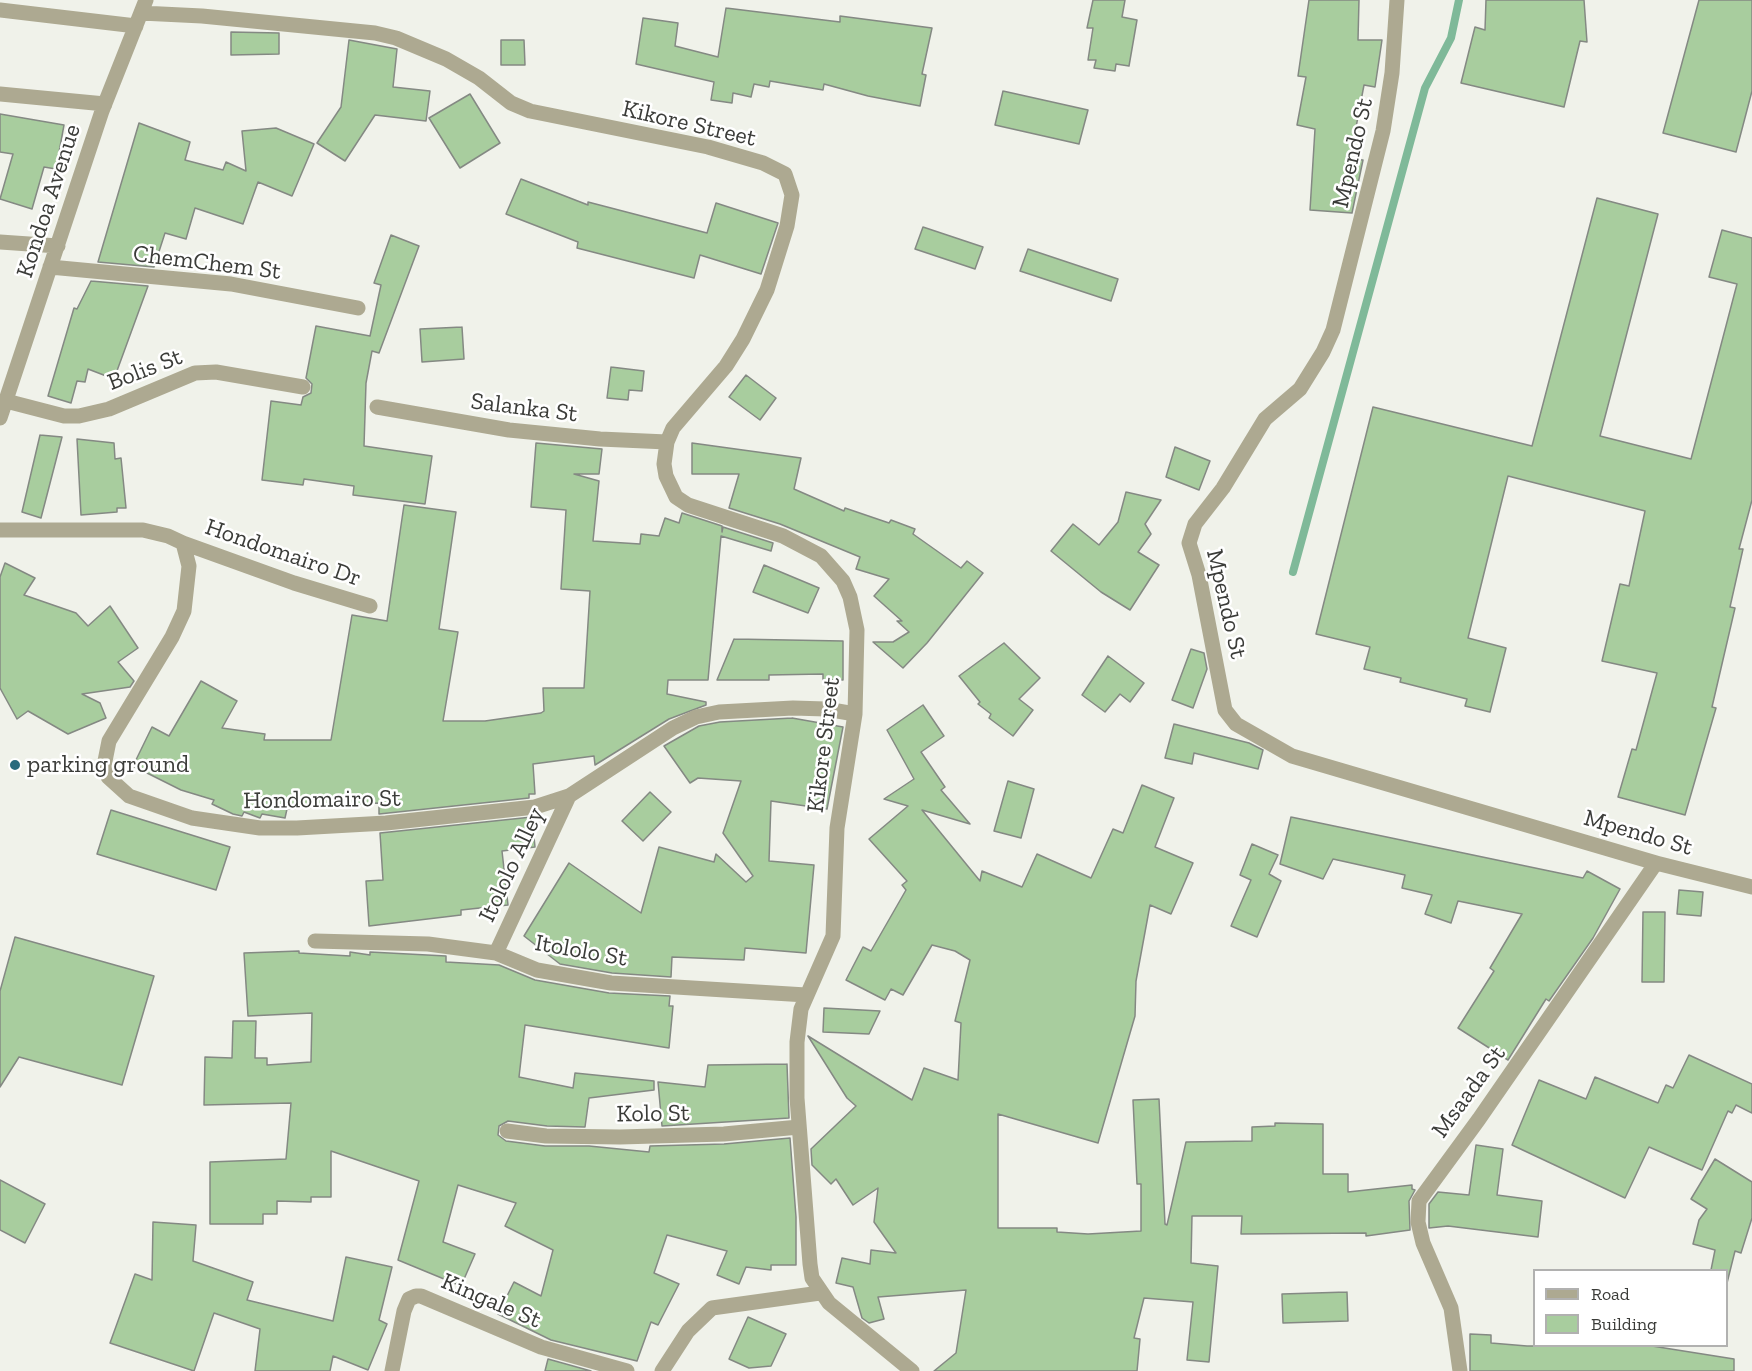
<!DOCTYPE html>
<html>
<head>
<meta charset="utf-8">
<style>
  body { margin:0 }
  #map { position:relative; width:1752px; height:1371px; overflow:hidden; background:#f0f2ea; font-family:"Zilla Slab",serif }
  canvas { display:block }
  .legend { position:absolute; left:1533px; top:1269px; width:195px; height:78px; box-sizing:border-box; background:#fff; border:2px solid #b1b1b0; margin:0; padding:8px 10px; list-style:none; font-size:18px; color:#3b3c39 }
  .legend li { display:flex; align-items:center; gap:12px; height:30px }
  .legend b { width:30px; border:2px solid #b1b1b0 }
</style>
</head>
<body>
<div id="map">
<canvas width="1752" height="1371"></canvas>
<ul class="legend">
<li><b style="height:8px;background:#ada991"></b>Road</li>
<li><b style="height:16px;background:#a8cd9e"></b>Building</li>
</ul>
</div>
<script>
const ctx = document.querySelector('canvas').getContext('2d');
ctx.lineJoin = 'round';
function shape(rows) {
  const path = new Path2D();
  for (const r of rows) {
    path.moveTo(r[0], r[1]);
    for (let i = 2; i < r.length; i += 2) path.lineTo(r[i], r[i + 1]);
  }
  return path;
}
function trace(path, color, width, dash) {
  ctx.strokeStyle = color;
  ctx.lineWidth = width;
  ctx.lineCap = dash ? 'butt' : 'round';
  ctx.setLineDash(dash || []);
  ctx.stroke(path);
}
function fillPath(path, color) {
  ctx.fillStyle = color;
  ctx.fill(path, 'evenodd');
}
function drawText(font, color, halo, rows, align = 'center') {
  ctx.font = font + ' "Zilla Slab",serif';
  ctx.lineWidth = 5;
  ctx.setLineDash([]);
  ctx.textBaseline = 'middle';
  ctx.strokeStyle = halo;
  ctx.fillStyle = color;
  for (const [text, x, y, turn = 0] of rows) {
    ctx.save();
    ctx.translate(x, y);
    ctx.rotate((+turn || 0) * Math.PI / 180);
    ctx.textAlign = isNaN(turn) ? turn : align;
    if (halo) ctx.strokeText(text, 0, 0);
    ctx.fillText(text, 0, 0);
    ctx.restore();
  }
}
trace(shape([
  [1293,572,1425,88,1451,38,1459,0]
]), '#7fb999', 8);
const building = shape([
  [1093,0,1125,0,1122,17,1137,20,1129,66,1116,64,1115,71,1094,68,1096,60,1088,60,1093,28,1087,28,1093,0],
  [1309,0,1359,0,1358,40,1382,40,1375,87,1364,85,1350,159,1363,160,1352,213,1310,210,1315,129,1297,125,1306,77,1298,76,1309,0],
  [1486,0,1584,0,1587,42,1580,41,1564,107,1461,83,1475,27,1485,30,1486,0],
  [1699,0,1752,0,1752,91,1736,152,1663,133,1699,0],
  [726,8,840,22,840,16,932,28,922,74,926,75,920,106,868,96,824,84,823,90,770,81,769,87,754,84,751,97,733,93,732,103,711,100,714,82,636,64,643,18,678,23,675,46,718,57,726,8],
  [231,32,279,33,279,54,231,55,231,32],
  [349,40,397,49,393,87,430,91,426,121,375,115,345,161,317,143,341,107,349,40],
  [501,40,524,40,525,65,501,65,501,40],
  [1003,91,1088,110,1079,144,995,125,1003,91],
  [470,94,500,143,460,168,429,118,470,94],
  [0,114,64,125,56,169,44,167,32,209,0,199,13,154,0,152,0,114],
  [139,123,190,142,185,160,223,170,226,162,246,171,242,131,276,128,314,144,292,196,258,182,243,224,195,208,186,239,165,233,154,267,98,262,139,123],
  [521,179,588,205,588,202,707,233,716,203,778,223,761,274,700,255,694,278,577,248,578,242,506,214,521,179],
  [1597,198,1658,214,1600,436,1691,459,1737,284,1709,277,1722,230,1752,238,1752,500,1739,549,1743,549,1730,607,1735,608,1712,707,1716,708,1685,815,1618,797,1632,749,1636,750,1657,673,1602,661,1620,584,1629,586,1645,511,1508,476,1468,638,1506,648,1490,712,1465,706,1467,699,1400,682,1401,678,1364,669,1370,647,1316,634,1373,407,1532,446,1597,198],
  [923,227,983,247,975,269,915,249,923,227],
  [391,235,419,246,379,353,372,351,366,383,364,446,432,456,425,504,353,495,354,486,304,479,303,485,262,480,271,401,301,405,303,397,311,393,312,384,306,378,316,326,370,336,381,285,374,283,391,235],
  [1028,249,1118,279,1111,301,1020,271,1028,249],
  [91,281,148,286,114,379,88,369,85,382,77,381,71,403,48,396,74,308,77,309,91,281],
  [462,327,464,359,422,362,420,329,462,327],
  [611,367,644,371,642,391,629,390,628,400,607,398,611,367],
  [746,375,776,398,760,420,729,397,746,375],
  [40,435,62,437,41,518,22,512,40,435],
  [77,439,114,443,115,459,121,458,126,508,117,508,117,512,81,515,77,439],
  [536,443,602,449,599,474,574,474,599,481,593,541,640,544,641,534,659,536,665,518,679,523,682,513,722,526,722,532,723,527,773,543,771,551,721,536,708,680,668,680,667,694,706,702,706,705,669,719,595,765,594,756,533,764,535,794,529,794,529,798,379,814,379,803,287,809,285,818,262,814,260,818,244,812,242,816,233,814,212,804,214,800,181,790,133,766,152,727,169,736,201,681,237,701,222,728,265,734,264,740,331,740,352,615,387,621,404,505,456,512,439,629,458,632,443,721,485,721,541,713,544,711,543,688,584,688,590,591,561,589,566,510,531,507,536,443],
  [692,443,801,458,794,489,844,511,845,508,889,523,891,520,915,529,913,534,961,568,967,561,983,573,927,643,903,668,873,642,893,642,909,632,897,621,902,621,874,596,889,579,856,569,860,557,780,524,729,508,739,474,692,474,692,443],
  [1175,447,1210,461,1199,490,1166,477,1175,447],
  [1126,492,1161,500,1145,524,1151,534,1138,552,1159,565,1130,610,1101,592,1051,551,1073,524,1099,545,1118,522,1126,492],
  [5,563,35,578,24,595,76,613,88,626,110,606,138,648,118,662,134,681,130,687,82,694,100,703,106,718,68,734,28,711,17,719,0,688,0,577,5,563],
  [764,565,819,588,808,613,753,592,764,565],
  [734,639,843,641,843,680,823,680,823,674,769,675,769,680,717,680,734,639],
  [1004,643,1040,678,1019,699,1033,710,1013,736,989,718,991,714,978,704,980,702,959,676,1004,643],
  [1191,649,1204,653,1207,669,1193,708,1172,700,1191,649],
  [1108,656,1144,683,1130,702,1120,694,1105,712,1082,695,1108,656],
  [923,705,944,736,921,752,945,787,941,790,970,824,922,810,980,881,982,871,1022,887,1037,854,1091,878,1113,829,1123,833,1142,785,1174,798,1155,847,1193,863,1171,914,1150,905,1136,981,1135,1016,1098,1143,998,1114,998,1228,1057,1228,1057,1232,1088,1234,1141,1231,1141,1184,1137,1184,1133,1100,1159,1099,1165,1224,1167,1225,1186,1142,1252,1141,1252,1127,1275,1126,1275,1123,1323,1124,1323,1174,1348,1174,1348,1192,1412,1185,1412,1189,1415,1190,1409,1201,1410,1230,1366,1236,1366,1233,1241,1234,1242,1216,1192,1216,1191,1263,1218,1266,1209,1362,1187,1360,1193,1302,1144,1298,1134,1338,1140,1339,1137,1371,934,1371,956,1353,966,1290,878,1297,884,1319,869,1323,862,1318,853,1287,836,1283,842,1258,870,1264,871,1250,896,1253,874,1222,878,1188,853,1205,836,1179,831,1184,812,1165,811,1149,856,1106,847,1098,808,1036,912,1100,924,1068,958,1080,961,1023,955,1021,970,960,955,951,932,945,903,995,891,989,885,1000,846,980,863,947,871,951,906,890,902,885,907,881,869,839,908,806,884,799,914,779,887,730,923,705],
  [792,718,843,727,827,809,771,801,769,861,814,865,806,953,745,948,744,960,672,957,671,977,612,973,560,964,524,936,569,863,641,913,659,847,714,862,716,854,746,882,753,876,723,833,741,781,698,778,690,783,664,746,699,726,720,722,792,718],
  [1174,724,1249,743,1263,750,1258,769,1194,753,1192,764,1165,758,1174,724],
  [1008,781,1034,789,1021,838,994,831,1008,781],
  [650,792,671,812,643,841,622,821,650,792],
  [111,810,230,847,216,890,97,854,111,810],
  [532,817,535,847,502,851,508,905,461,910,461,915,369,926,366,881,383,880,380,833,532,817],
  [1291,817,1583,878,1587,871,1620,889,1593,938,1549,1001,1546,999,1508,1060,1458,1028,1494,971,1490,968,1522,914,1458,901,1451,923,1425,914,1432,895,1402,888,1405,875,1333,859,1323,879,1280,864,1291,817],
  [1252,844,1278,855,1269,874,1281,881,1257,937,1231,926,1251,880,1240,875,1252,844],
  [1679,890,1703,892,1701,916,1677,914,1679,890],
  [1643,912,1665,912,1664,982,1642,982,1643,912],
  [15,937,154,976,122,1085,19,1057,0,1087,0,991,15,937],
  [299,951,299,953,350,956,350,952,370,955,370,952,446,956,446,962,499,965,535,980,609,993,670,996,669,1006,673,1006,669,1048,525,1025,519,1077,573,1088,575,1073,654,1081,654,1090,589,1098,585,1127,547,1126,508,1121,499,1126,498,1135,506,1141,545,1146,589,1146,649,1152,650,1146,724,1144,790,1138,796,1217,796,1265,771,1265,771,1270,746,1267,739,1284,717,1275,727,1251,667,1235,654,1273,679,1284,658,1325,651,1322,637,1361,551,1340,498,1314,514,1282,541,1296,553,1250,505,1226,516,1203,458,1185,443,1242,475,1254,461,1286,398,1260,419,1181,331,1151,331,1197,311,1197,311,1202,277,1201,277,1214,263,1214,263,1224,210,1224,210,1162,286,1159,291,1103,204,1105,205,1057,232,1058,233,1021,256,1021,255,1058,267,1058,267,1065,311,1062,312,1013,248,1016,244,953,299,951],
  [824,1008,880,1011,869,1034,823,1032,824,1008],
  [1689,1055,1752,1084,1752,1113,1736,1105,1732,1113,1728,1111,1702,1170,1649,1147,1625,1198,1512,1145,1539,1080,1586,1099,1595,1077,1658,1103,1666,1085,1673,1088,1689,1055],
  [787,1064,789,1118,662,1126,658,1082,705,1087,708,1065,787,1064],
  [1476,1145,1503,1149,1497,1195,1542,1201,1538,1237,1448,1226,1429,1228,1429,1204,1438,1192,1469,1195,1476,1145],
  [1715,1159,1752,1182,1752,1218,1741,1253,1735,1251,1726,1287,1726,1270,1711,1270,1715,1250,1693,1244,1699,1220,1707,1209,1691,1199,1715,1159],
  [0,1180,45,1204,25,1243,0,1230,0,1180],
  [153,1222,196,1225,193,1261,253,1282,247,1300,333,1321,346,1257,392,1267,379,1320,387,1324,368,1370,333,1356,330,1371,255,1371,260,1329,214,1313,194,1371,110,1343,135,1274,152,1280,153,1222],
  [1347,1292,1348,1321,1283,1323,1282,1294,1347,1292],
  [748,1317,786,1334,771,1366,749,1368,729,1359,748,1317],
  [1470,1334,1491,1335,1491,1343,1527,1346,1652,1346,1734,1359,1734,1371,1470,1371,1470,1334],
  [548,1359,591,1371,545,1371,548,1359]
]);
fillPath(building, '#a8cd9e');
trace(building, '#848983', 1.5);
trace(shape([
  [1397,0,1392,73,1383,131,1333,330,1323,352,1300,389,1265,419,1223,488,1195,524,1189,543,1199,575,1225,710,1236,724,1292,756,1656,863,1752,887],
  [0,10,136,26],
  [141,13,202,16,375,33,396,38,446,59,479,78,511,103,530,111,708,147,763,163,785,174,792,195,787,226,767,290,743,339,726,366,673,428,667,442,664,464,666,476,676,497,688,505,783,536,821,556,843,581,850,597,857,630,855,714,837,828,833,936,801,1009,797,1042,797,1098,810,1264,812,1278,829,1303,912,1371],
  [0,94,105,104],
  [0,242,58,246],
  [50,267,231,284,358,308],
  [6,401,64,416,79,416,109,409,195,373,216,372,303,387],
  [377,407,509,430,600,439,667,442],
  [0,418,102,111,146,0],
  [0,530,143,530,168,536,183,543,189,566,184,611,172,637,109,741,104,766,108,777,129,796,192,818,260,828,297,828,386,823,535,807,569,796,673,728,696,717,719,712,793,708,826,709,855,714],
  [183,543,294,583,370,606],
  [315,941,428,944,496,953,537,970,611,983,806,995],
  [496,953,569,796],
  [507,1131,546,1136,620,1137,724,1134,799,1127],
  [392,1371,404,1311,409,1299,416,1296,421,1296,541,1347,627,1371],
  [662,1371,688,1331,712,1308,820,1293],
  [1460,1371,1451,1308,1423,1243,1418,1222,1419,1201,1479,1119,1656,863]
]), '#ada991', 15);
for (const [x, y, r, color] of [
  [15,765,6,"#286a7d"]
]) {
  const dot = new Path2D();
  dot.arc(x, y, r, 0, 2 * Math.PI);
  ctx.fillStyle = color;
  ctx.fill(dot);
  trace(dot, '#fff', 2);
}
drawText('24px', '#3b3c39', '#fff', [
  ["Kikore Street",689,124,13],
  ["Mpendo St",1353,153,-77],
  ["Kondoa Avenue",49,201,-72],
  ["ChemChem St",207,263,7],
  ["Bolis St",145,370,-21],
  ["Salanka St",524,408,7],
  ["Hondomairo Dr",283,553,19],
  ["Mpendo St",1226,604,77],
  ["Kikore Street",824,745,-83],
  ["Hondomairo St",322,800,-1],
  ["Mpendo St",1638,833,16],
  ["Itololo Alley",512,865,-65],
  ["Itololo St",581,951,10],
  ["Msaada St",1469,1092,-54],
  ["Kolo St",653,1114,-1],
  ["Kingale St",491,1301,23]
]);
drawText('24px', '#3b3c39', '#fff', [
  ["parking ground",27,765]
], 'left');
</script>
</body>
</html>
